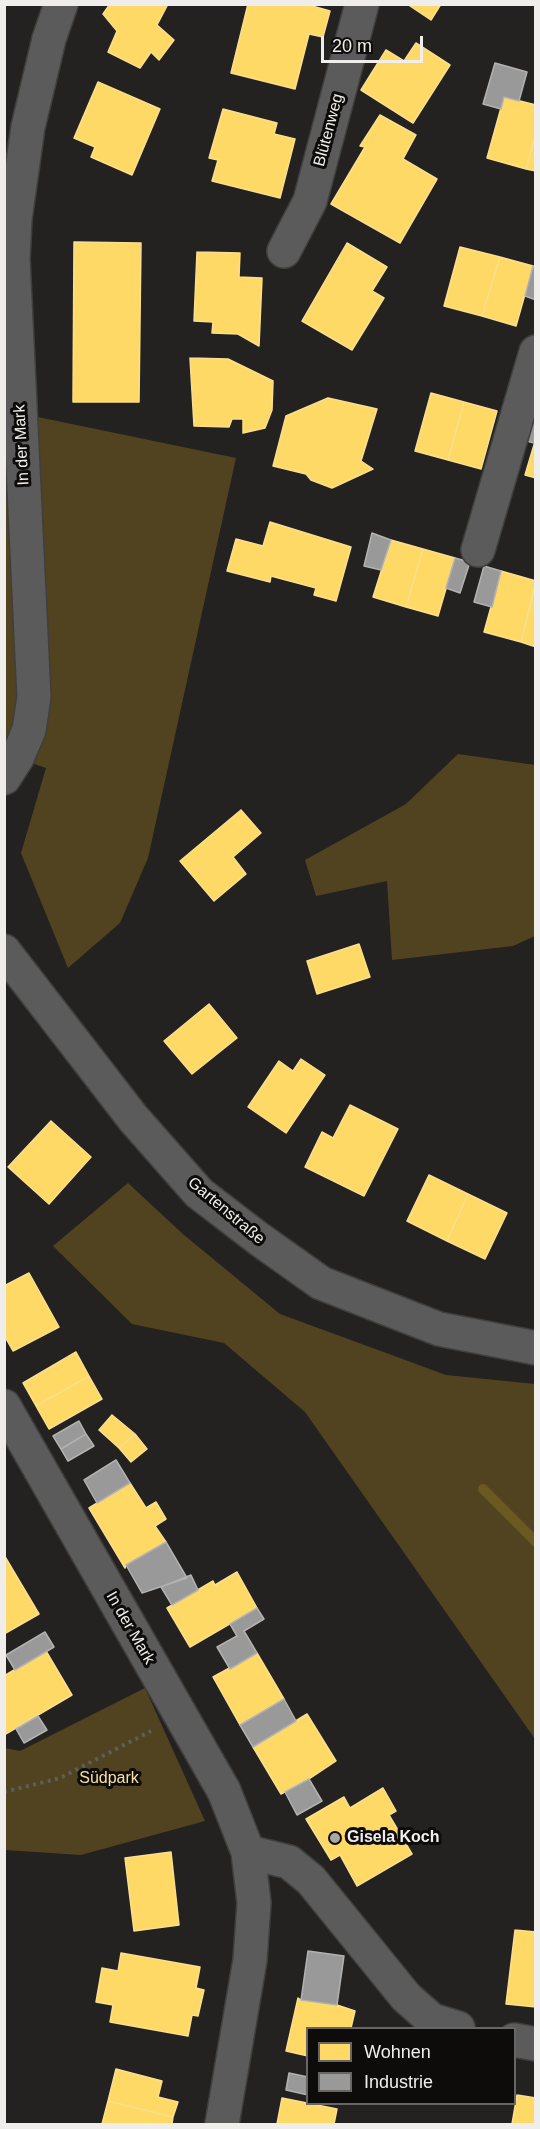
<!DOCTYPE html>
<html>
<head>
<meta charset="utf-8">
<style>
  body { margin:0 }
  #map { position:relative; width:540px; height:2129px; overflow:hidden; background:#232220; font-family:Arial,sans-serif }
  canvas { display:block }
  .frame { position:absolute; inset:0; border:6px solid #efeeeb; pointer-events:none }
  .legend { position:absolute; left:306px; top:2027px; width:210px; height:78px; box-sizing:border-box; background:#0d0c0b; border:2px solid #676665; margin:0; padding:8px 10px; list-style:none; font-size:18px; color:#efeeeb }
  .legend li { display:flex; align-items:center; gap:12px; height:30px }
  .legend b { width:30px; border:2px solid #676665 }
  .scale { position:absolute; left:321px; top:36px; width:102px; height:27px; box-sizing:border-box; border:3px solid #efeeeb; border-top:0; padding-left:8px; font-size:18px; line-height:21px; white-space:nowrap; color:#efeeeb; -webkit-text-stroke:4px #0d0c0b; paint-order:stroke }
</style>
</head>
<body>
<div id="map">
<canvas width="540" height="2129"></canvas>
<div class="frame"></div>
<ul class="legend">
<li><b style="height:16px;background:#ffd966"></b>Wohnen</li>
<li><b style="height:16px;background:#999"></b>Industrie</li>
</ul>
<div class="scale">20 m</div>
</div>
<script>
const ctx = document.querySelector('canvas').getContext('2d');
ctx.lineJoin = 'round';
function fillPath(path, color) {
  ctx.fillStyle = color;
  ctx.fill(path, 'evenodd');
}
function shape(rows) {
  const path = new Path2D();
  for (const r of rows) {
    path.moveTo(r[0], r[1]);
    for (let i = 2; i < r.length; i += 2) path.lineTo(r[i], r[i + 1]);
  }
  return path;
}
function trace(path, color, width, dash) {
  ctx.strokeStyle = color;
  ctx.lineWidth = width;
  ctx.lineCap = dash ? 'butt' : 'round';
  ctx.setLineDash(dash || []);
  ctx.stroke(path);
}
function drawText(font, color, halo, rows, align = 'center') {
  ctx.font = font + ' Arial,sans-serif';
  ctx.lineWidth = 6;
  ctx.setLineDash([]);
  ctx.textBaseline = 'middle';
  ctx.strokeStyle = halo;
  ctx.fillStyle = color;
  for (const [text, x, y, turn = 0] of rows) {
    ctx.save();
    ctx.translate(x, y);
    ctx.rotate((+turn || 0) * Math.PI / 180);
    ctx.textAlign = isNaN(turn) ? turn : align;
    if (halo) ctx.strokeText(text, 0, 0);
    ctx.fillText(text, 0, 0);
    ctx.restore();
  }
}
fillPath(shape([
  [4,410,236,458,148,858,120,923,68,968,21,853,46,768,5,754],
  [458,754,535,765,535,936,513,946,392,960,387,881,316,896,305,860,406,804],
  [128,1183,184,1235,280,1314,446,1375,535,1384,535,1739,305,1412,224,1343,132,1324,53,1246],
  [145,1688,205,1821,81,1855,5,1850,5,1748,20,1751]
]), '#514320');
const homes = shape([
  [110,4,168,4,157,25,174,40,159,60,151,52,140,68,108,52,117,31,103,14,110,4],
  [248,4,305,4,330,11,323,37,309,34,295,89,231,73,248,4],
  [407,4,441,4,431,20,407,4],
  [416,43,450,65,413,123,361,90,386,50,404,61,416,43],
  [98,82,160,109,132,175,91,157,95,147,74,138,98,82],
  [504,97,536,105,536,133,526,169,487,158,504,97],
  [223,109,277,123,274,134,295,139,280,198,212,181,218,160,209,158,223,109],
  [380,115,416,135,403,159,437,179,400,243,331,204,365,147,360,146,380,115],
  [536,133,536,171,526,169,536,133],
  [74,242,141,243,139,402,73,402,74,242],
  [347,243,387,267,372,291,384,298,352,350,302,321,347,243],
  [460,247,500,257,482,316,444,306,460,247],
  [197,252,240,253,239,277,262,278,259,346,238,334,212,333,213,322,194,321,197,252],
  [500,257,533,266,516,326,482,316,500,257],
  [190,358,228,359,273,381,272,410,265,428,243,433,243,419,232,419,229,427,194,426,190,358],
  [431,393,464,402,448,460,415,451,431,393],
  [328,398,377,409,361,461,373,469,332,488,311,480,306,474,273,466,286,416,328,398],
  [464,402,497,411,481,469,448,460,464,402],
  [536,438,536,478,525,475,536,438],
  [270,522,351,547,336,601,314,595,316,588,271,576,270,582,227,571,236,539,263,546,270,522],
  [391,540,423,549,406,607,373,597,391,540],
  [423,549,455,558,438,616,406,607,423,549],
  [501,571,536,581,521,642,484,632,501,571],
  [536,583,536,647,521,642,536,583],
  [241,810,261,833,233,857,246,874,214,901,180,861,241,810],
  [359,944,370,977,317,994,307,961,359,944],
  [209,1004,237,1038,192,1074,164,1041,209,1004],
  [301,1059,325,1075,286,1133,248,1107,279,1061,293,1071,301,1059],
  [350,1105,398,1129,364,1196,305,1167,322,1132,333,1138,350,1105],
  [51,1121,91,1157,49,1204,8,1167,51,1121],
  [429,1175,468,1194,447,1241,407,1221,429,1175],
  [468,1194,507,1213,485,1259,447,1241,468,1194],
  [29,1273,59,1327,13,1351,4,1335,4,1286,29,1273],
  [76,1352,89,1376,36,1406,23,1383,76,1352],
  [89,1376,102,1399,49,1429,36,1406,89,1376],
  [112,1415,135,1434,119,1448,99,1430,112,1415],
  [135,1434,147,1449,131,1462,119,1448,135,1434],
  [130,1483,146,1508,156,1502,166,1519,155,1526,166,1542,126,1565,125,1568,89,1508,130,1483],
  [4,1555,39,1614,4,1634,4,1555],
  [237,1572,257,1608,190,1647,167,1608,213,1581,215,1585,237,1572],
  [46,1651,72,1695,4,1735,4,1676,46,1651],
  [257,1653,284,1699,240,1725,213,1677,257,1653],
  [307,1714,336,1761,309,1779,281,1794,253,1747,307,1714],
  [383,1788,396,1811,389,1815,412,1854,357,1886,340,1855,331,1860,306,1819,344,1797,350,1808,383,1788],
  [171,1852,179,1925,134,1931,125,1858,171,1852],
  [515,1930,536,1932,536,2007,506,2004,515,1930],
  [121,1953,200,1967,196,1988,204,1990,198,2016,192,2015,188,2036,110,2022,113,2005,96,2002,102,1968,118,1971,121,1953],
  [298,1998,301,2000,337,2005,355,2011,351,2028,308,2028,308,2056,286,2051,298,1998],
  [116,2069,162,2081,158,2097,178,2102,173,2117,108,2101,116,2069],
  [517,2095,536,2098,536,2124,512,2124,517,2095],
  [282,2098,337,2109,334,2124,277,2124,282,2098],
  [108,2101,173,2117,172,2124,102,2124,108,2101]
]);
fillPath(homes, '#ffd966');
trace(homes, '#fadf8e', 1.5);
const industry = shape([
  [495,63,527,72,519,101,504,97,501,109,483,104,495,63],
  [533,266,536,267,536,300,525,296,533,266],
  [527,411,536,413,534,443,519,439,527,411],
  [372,533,391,540,381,570,364,566,372,533],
  [455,558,470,562,460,593,446,588,455,558],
  [484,566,501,571,492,607,474,602,484,566],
  [79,1421,86,1434,61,1449,53,1436,79,1421],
  [86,1434,94,1446,68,1461,61,1449,86,1434],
  [116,1460,130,1483,97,1503,84,1480,116,1460],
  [166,1542,187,1578,142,1593,126,1565,166,1542],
  [191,1575,198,1590,172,1605,161,1587,191,1575],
  [257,1608,264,1619,244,1631,257,1653,230,1669,217,1647,237,1636,230,1624,257,1608],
  [45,1632,54,1647,15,1670,6,1655,45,1632],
  [284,1699,296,1721,253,1747,240,1725,284,1699],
  [38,1716,47,1730,24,1743,16,1729,38,1716],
  [309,1779,322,1801,297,1815,285,1792,309,1779],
  [308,1951,344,1956,337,2005,301,2000,308,1951],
  [289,2073,308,2077,308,2095,286,2090,289,2073]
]);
fillPath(industry, '#999');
trace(industry, '#b3b2b2', 1.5);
trace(shape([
  [483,1489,536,1542]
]), '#6c5821', 10);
const minor = shape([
  [284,251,310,201,362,4],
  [478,550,536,352],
  [4,778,17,758,29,730,34,697,13,259,15,219,28,127,49,39,61,4],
  [4,1406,224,1791,248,1852,254,1903,250,1960,222,2124],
  [248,1852,289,1862,311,1880,406,1997,432,2020,458,2028],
  [514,2040,536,2044]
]);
const tertiary = shape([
  [4,951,133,1118,199,1193,259,1239,321,1283,439,1329,536,1348]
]);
trace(minor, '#3f3f3d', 36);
trace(tertiary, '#3f3f3d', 36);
trace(shape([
  [4,1792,60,1778,151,1731]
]), '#5e5e5c', 4, [3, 4.5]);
trace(minor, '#5b5b5b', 33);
trace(tertiary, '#5b5b5b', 33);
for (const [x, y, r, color] of [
  [335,1838,6,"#a8a7a4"]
]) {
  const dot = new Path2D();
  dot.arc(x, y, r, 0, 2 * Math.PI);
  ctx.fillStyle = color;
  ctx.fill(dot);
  trace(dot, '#0d0c0b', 2);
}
drawText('16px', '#efeeeb', '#0d0c0b', [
  ["Blütenweg",329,130,-75],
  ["In der Mark",22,445,-93],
  ["Gartenstraße",226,1211,40],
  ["In der Mark",130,1628,60]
]);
drawText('16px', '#fae09c', '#0d0c0b', [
  ["Südpark",109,1779]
]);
drawText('bold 16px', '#efeeeb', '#0d0c0b', [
  ["Gisela Koch",347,1838]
], 'left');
</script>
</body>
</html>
